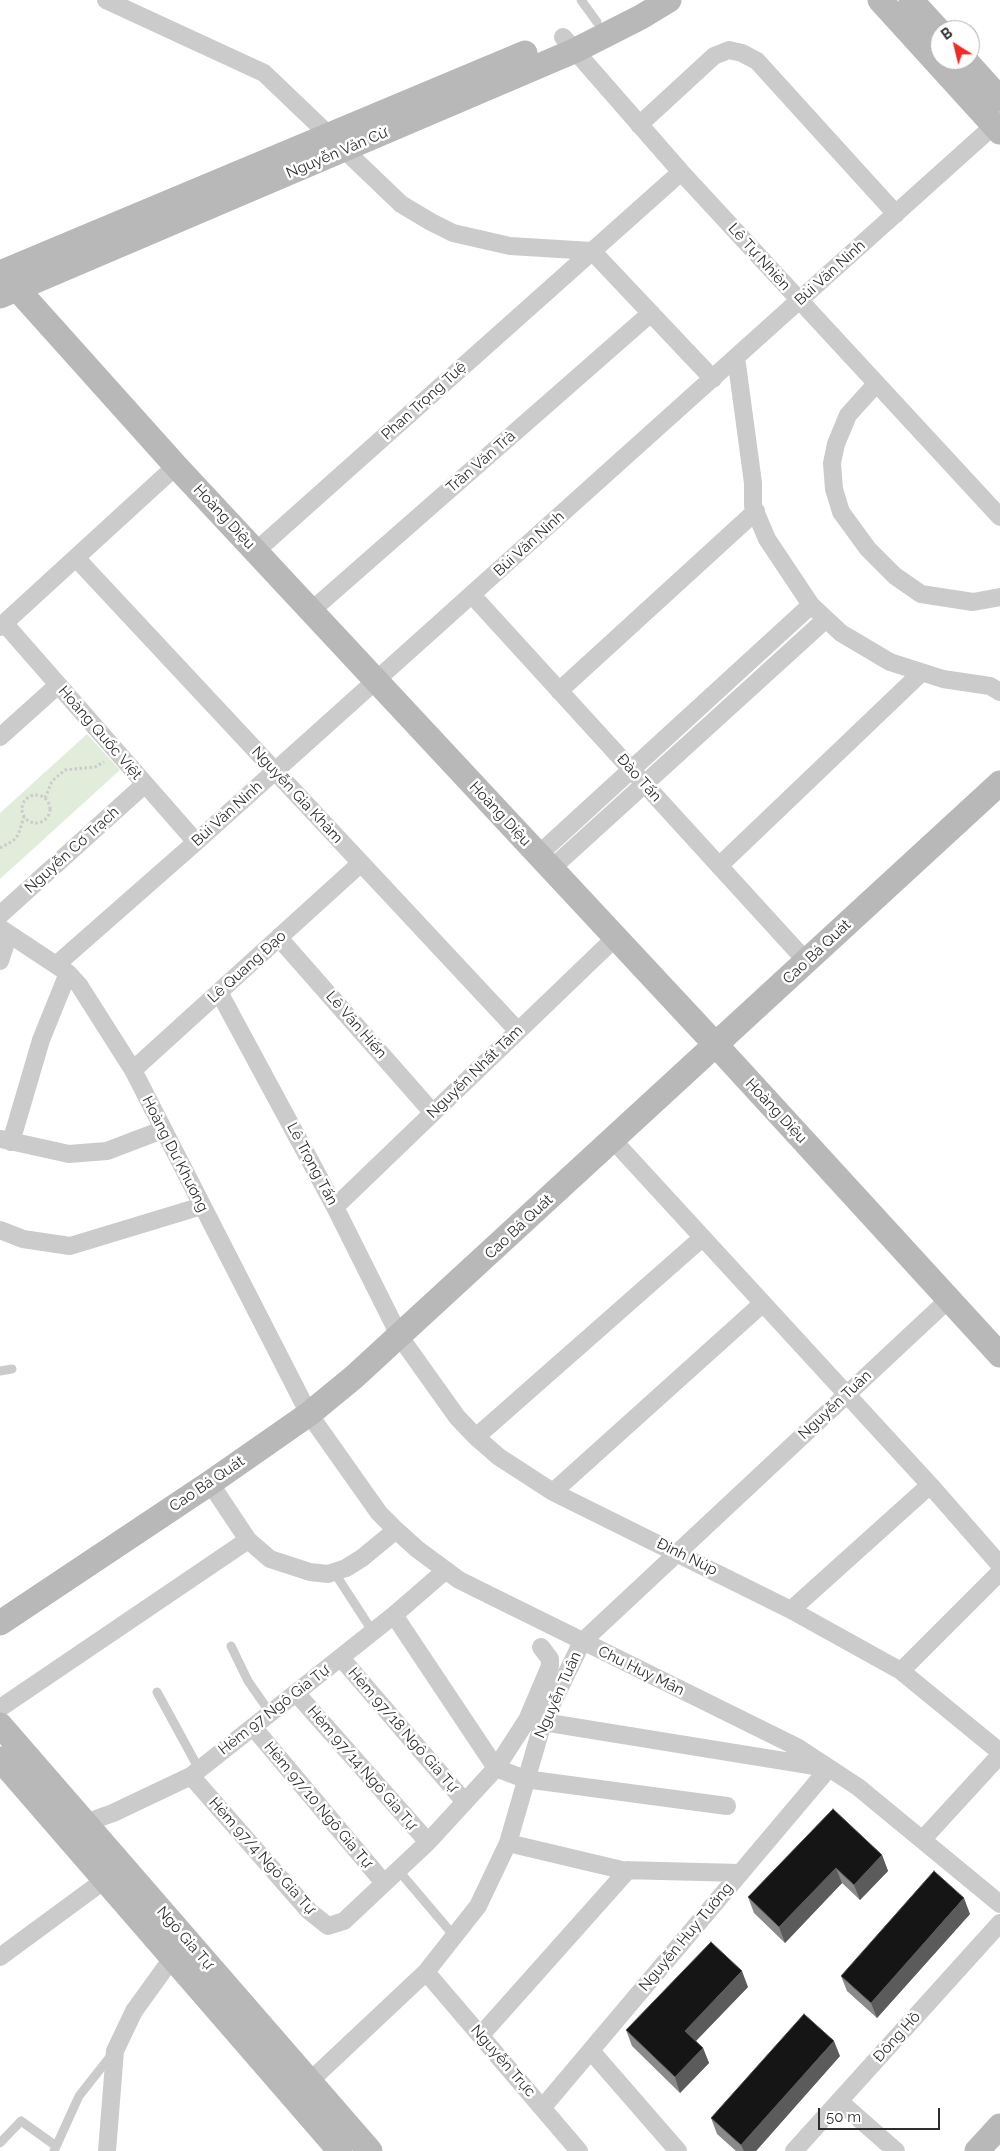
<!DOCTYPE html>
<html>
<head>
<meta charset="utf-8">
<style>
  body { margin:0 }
  #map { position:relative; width:1000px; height:2151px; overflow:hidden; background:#fff; font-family:Raleway,sans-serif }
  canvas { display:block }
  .north { position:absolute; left:930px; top:20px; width:50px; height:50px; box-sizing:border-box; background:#fff; border:1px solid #ababab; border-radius:50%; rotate:324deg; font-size:14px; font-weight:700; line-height:20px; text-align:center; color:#2e2e2e }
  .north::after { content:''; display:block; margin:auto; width:18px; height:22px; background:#f12c24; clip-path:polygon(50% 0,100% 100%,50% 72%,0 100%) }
  .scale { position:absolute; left:818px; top:2108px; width:122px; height:22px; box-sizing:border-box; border:2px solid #2e2e2e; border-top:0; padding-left:6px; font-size:15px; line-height:18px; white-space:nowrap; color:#2e2e2e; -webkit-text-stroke:4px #fff; paint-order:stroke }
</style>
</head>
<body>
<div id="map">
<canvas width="1000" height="2151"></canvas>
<div class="north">B</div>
<div class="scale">50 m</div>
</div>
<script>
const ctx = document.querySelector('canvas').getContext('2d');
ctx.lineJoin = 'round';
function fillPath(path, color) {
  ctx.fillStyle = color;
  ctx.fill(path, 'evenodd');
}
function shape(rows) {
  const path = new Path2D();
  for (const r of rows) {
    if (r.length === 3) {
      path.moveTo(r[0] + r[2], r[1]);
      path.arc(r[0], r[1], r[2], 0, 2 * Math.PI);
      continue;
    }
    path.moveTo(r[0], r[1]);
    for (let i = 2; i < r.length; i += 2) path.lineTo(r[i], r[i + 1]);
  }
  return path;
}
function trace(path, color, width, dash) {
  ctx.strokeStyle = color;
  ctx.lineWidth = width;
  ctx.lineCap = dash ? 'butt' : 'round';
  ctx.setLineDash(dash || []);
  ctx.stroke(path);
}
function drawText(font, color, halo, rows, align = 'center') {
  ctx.font = font + ' Raleway,sans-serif';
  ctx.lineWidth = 5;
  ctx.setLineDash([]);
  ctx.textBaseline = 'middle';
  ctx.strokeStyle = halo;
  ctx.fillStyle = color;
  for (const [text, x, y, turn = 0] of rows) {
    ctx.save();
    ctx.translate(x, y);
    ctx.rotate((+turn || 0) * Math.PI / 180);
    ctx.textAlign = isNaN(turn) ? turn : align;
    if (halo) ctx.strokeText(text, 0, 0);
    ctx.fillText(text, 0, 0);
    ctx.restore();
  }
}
fillPath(shape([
  [87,734,120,770,0,879,0,813]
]), '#e2ecda');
trace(shape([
  [36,809,14],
  [45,798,52,781,65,770,95,767,104,762],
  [0,848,13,841,18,835,24,817]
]), '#cbcbcb', 3, [2.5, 2.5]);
trace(shape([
  [581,0,597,22],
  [0,1371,12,1369],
  [334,1572,373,1632],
  [231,1646,248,1681,271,1714],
  [157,1692,199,1769],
  [398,1870,455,1937],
  [0,2143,21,2121,56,2146],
  [54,2151,79,2096,113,2053]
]), '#cbcbcb', 9);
trace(shape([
  [106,0,264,73,401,204,431,222,453,233,510,246,592,251,713,379],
  [563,37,681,172,1000,517],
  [639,125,714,56,729,50,742,53,757,61,896,214],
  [736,357,753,483,753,506,767,539,811,605,841,633,890,662,943,679,990,686,1000,692],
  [876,384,848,415,836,444,832,463,834,489,841,512,868,549,895,576,921,594,973,602,1000,597],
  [256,551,681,172],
  [76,558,518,1031],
  [472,595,806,961],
  [311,611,651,313],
  [4,623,196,842],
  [0,627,176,466],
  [559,691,756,511],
  [0,737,58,685],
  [538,855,811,605],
  [719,866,921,673],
  [551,869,826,619],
  [0,915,145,784],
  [0,928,68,973,79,985,133,1070,309,1414,379,1513,396,1530,417,1549,459,1580,797,1747,858,1787,1000,1904],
  [279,938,433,1113],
  [0,961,9,934],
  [56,965,196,842,1000,120],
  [219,992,335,1207,400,1337,457,1417,476,1437,499,1457,553,1492,791,1610,901,1671,1000,1752],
  [133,1070,361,863],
  [1,1139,69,1154,107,1151,162,1130],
  [613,1140,930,1485,1000,1565],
  [11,1142,41,1040,68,973],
  [335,1207,615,938],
  [0,1230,23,1239,70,1246,202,1206],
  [476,1437,702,1238],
  [210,1483,248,1540,270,1559,310,1572,328,1574,346,1568,362,1558,396,1530],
  [553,1492,762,1304],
  [791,1610,930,1485],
  [394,1615,496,1768],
  [341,1658,465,1802],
  [901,1671,1000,1572],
  [297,1694,428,1842],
  [0,1708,248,1540],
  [543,1722,821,1767],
  [253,1727,384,1883],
  [496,1768,525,1779,727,1806],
  [191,1776,309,1911,328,1926,344,1921,428,1842,496,1768,527,1720,550,1666,550,1659,541,1647],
  [85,1823,113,1813,191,1776,394,1615,446,1570],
  [923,1839,1000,1755],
  [508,1843,622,1870,740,1873],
  [0,1957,106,1879],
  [426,1972,579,2151],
  [481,2035,628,1870],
  [591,2051,678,2151],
  [310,2081,426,1972,478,1906,508,1843,543,1722,582,1642,949,1299],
  [839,2101,896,2151],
  [543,2107,829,1768],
  [107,2151,115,2051,134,2011,173,1957],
  [794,2151,1000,1923]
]), '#cbcbcb', 18);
trace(shape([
  [880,0,1000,132],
  [911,0,940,32],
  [965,60,1000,99],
  [2,272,176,466,716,1045,1000,1355],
  [0,273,525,53],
  [0,296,574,51,641,17,669,0],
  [0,1623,210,1483,309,1414,354,1377,1000,783],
  [0,1725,370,2151],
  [0,1759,340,2151],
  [977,2151,1000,2126]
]), '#b8b8b8', 25);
fillPath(shape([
  [833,1809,882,1855,888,1871,860,1900,842,1883,785,1943,754,1913,748,1897],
  [970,1914,877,2018,847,1991,841,1976],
  [748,1987,696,2041,703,2048,709,2063,680,2093,632,2046,626,2030],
  [840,2056,756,2151,736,2151,717,2134,711,2118]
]), '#8a8a8a');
fillPath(shape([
  [882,1855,888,1871,860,1900,854,1885],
  [836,1868,842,1883,785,1943,779,1927],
  [964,1898,970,1914,877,2018,871,2003],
  [742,1971,748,1987,691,2046,685,2031],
  [834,2041,840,2056,756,2151,744,2151,741,2145],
  [703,2048,709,2063,680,2093,675,2077]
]), '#5b5b5b');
const building = shape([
  [833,1809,882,1855,854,1885,836,1868,779,1927,748,1897,833,1809],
  [934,1871,964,1898,871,2003,841,1976,934,1871],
  [711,1942,742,1971,685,2031,703,2048,675,2077,626,2030,711,1942],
  [804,2014,834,2041,741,2145,711,2118,804,2014]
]);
fillPath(building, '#151515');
trace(building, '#5b5b5b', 1);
drawText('15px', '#2e2e2e', '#fff', [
  ["Nguyễn Văn Cừ",337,153,-23],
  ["Lê Tự Nhiên",759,257,48],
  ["Bùi Văn Ninh",830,273,-42],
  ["Phan Trọng Tuệ",424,401,-42],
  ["Trần Văn Trà",481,462,-41],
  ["Hoàng Diệu",224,517,47],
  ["Bùi Văn Ninh",529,544,-42],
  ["Hoàng Quốc Việt",100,733,49],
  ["Đào Tấn",639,778,48],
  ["Nguyễn Gia Khảm",297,795,47],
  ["Bùi Văn Ninh",227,814,-42],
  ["Hoàng Diệu",500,814,47],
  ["Nguyễn Cơ Trạch",72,850,-42],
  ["Cao Bá Quát",817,952,-43],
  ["Lê Quang Đạo",247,967,-42],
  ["Lê Văn Hiến",356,1025,49],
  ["Nguyễn Nhất Tâm",475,1072,-44],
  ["Hoàng Diệu",776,1111,47],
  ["Hoàng Dư Khương",175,1154,63],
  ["Lê Trọng Tấn",312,1164,62],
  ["Cao Bá Quát",519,1227,-43],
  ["Nguyễn Tuân",835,1405,-43],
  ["Cao Bá Quát",207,1484,-34],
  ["Đinh Núp",687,1557,26],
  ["Chu Huy Mân",641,1671,26],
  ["Nguyễn Tuân",558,1695,-66],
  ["Hẻm 97 Ngô Gia Tự",274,1710,-38],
  ["Hẻm 97/18 Ngô Gia Tự",403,1730,49],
  ["Hẻm 97/14 Ngô Gia Tự",362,1768,49],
  ["Hẻm 97/10 Ngô Gia Tự",318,1805,50],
  ["Hẻm 97/4 Ngô Gia Tự",262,1856,48],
  ["Nguyễn Huy Tưởng",686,1937,-50],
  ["Ngô Gia Tự",185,1938,49],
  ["Đông Hồ",897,2037,-48],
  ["Nguyễn Trực",503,2061,49]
]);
</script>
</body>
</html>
